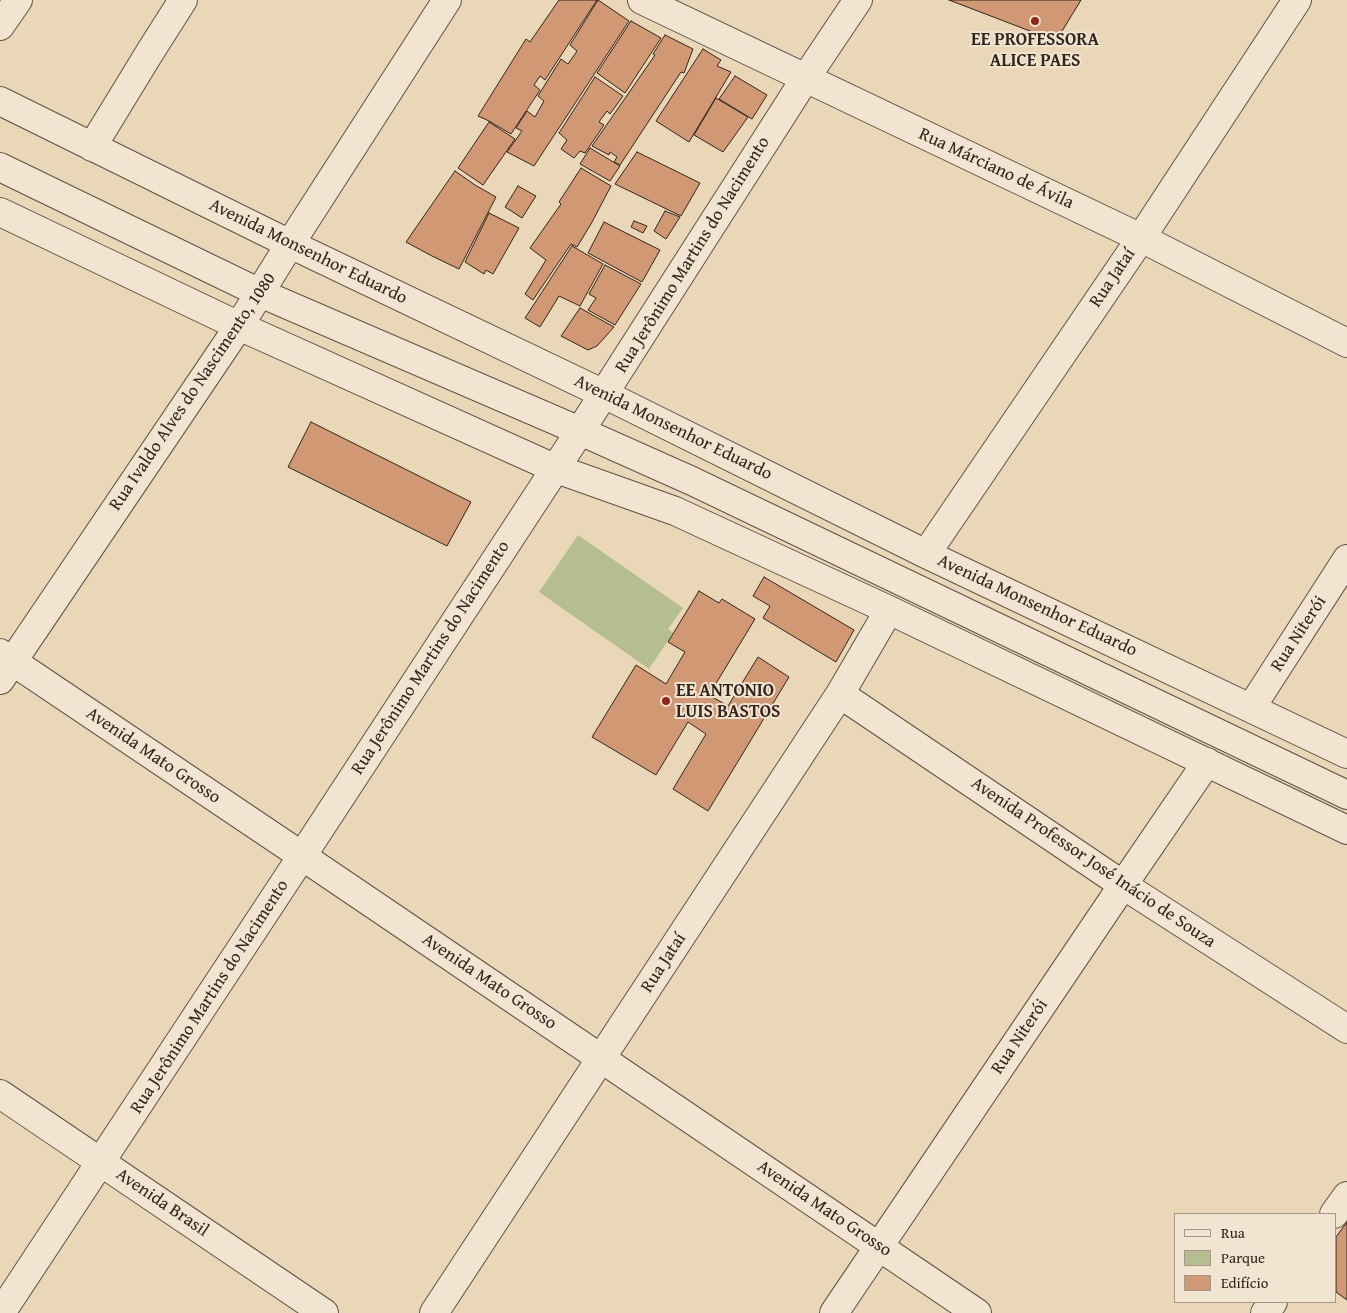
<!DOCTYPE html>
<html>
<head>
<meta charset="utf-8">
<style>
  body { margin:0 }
  #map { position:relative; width:1347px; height:1313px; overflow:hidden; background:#e9d7b8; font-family:"Gentium Book Plus",serif }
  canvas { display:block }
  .legend { position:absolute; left:1174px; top:1213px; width:162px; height:90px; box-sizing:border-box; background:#f1e5d1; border:1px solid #a59889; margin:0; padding:6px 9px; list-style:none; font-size:15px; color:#33241d }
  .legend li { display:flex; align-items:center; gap:10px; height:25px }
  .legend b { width:25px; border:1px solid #a59889 }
</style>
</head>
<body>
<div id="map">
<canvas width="1347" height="1313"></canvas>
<ul class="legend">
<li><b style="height:6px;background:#f1e5d1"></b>Rua</li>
<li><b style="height:14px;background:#b5be8f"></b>Parque</li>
<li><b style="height:14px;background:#d09973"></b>Edifício</li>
</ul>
</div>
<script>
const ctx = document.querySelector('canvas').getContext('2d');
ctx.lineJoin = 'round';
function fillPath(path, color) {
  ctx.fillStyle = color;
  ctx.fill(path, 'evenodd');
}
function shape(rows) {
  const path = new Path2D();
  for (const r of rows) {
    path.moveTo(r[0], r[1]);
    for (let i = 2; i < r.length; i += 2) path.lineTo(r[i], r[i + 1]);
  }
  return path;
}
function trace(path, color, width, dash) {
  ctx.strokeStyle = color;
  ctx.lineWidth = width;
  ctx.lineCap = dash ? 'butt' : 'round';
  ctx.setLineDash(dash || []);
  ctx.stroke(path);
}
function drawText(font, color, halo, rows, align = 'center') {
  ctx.font = font + ' "Gentium Book Plus",serif';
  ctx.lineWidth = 4;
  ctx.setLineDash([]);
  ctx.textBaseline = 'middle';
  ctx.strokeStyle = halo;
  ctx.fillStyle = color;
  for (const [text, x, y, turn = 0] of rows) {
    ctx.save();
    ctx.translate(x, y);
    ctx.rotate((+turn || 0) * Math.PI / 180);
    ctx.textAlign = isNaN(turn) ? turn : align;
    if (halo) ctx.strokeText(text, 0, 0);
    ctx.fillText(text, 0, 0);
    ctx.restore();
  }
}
fillPath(shape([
  [578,535,683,608,668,629,673,633,649,669,539,592]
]), '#b5be8f');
const building = shape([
  [559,0,597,0,545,80,540,76,534,85,540,90,511,134,489,121,478,116,526,39,530,42,559,0],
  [598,0,629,21,534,166,507,152,522,131,516,128,527,111,535,117,544,101,538,96,561,59,568,64,577,51,570,45,598,0],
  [949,0,1081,0,1056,41,949,0],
  [631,21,661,38,625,93,597,73,631,21],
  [665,35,693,49,684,73,681,72,620,165,614,162,617,157,610,152,609,155,592,146,655,55,653,54,665,35],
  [703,49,721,60,717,66,731,72,689,142,656,121,703,49],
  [735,76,767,95,752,119,719,99,735,76],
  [595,77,623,96,610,114,607,111,599,122,604,125,585,153,580,151,574,158,561,149,567,140,559,133,595,77],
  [716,98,748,117,723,152,694,135,716,98],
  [489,122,515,139,483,185,458,168,489,122],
  [590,148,620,166,610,181,580,164,590,148],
  [637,152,700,183,681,216,615,184,637,152],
  [581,168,611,186,591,224,577,247,571,244,533,300,525,294,546,260,530,248,561,204,559,202,581,168],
  [455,171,475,185,496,197,459,269,432,256,406,242,455,171],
  [518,186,536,196,522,218,505,207,518,186],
  [665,211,680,217,666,239,654,231,665,211],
  [489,213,519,228,493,274,486,270,484,274,465,262,489,213],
  [634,221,647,226,643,233,631,227,634,221],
  [604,222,660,250,642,282,588,253,604,222],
  [572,246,603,264,580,306,559,296,540,327,525,318,572,246],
  [605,265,641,284,615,325,588,310,596,298,589,294,605,265],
  [580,308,614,327,597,346,588,350,561,336,580,308],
  [311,422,471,502,447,546,288,467,311,422],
  [764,577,854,630,836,662,763,618,770,606,753,596,764,577],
  [699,591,719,603,722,599,755,619,709,695,728,706,758,657,789,677,708,811,673,789,706,734,688,722,656,775,592,737,636,665,666,684,685,652,668,642,699,591],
  [1347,1222,1347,1300,1336,1292,1336,1237,1347,1222]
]);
fillPath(building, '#d09973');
trace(building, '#33241d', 1);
const minor = shape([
  [642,0,1141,238,1347,343],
  [0,26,18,0],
  [0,101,290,244,604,394,926,554,1347,754],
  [92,147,150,52,183,0],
  [0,167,260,293,580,431,692,481,1347,795],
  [0,212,239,326,554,468,675,511,889,610,1347,830],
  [926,554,1141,238,1297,0],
  [0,653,302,856,977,1313],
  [0,680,239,326,290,244,447,0],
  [840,694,1123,885,1347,1029],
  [1251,708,1347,559],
  [0,1094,324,1313],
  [1334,1214,1347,1196],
  [1,1313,302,856,580,431,805,79,858,0],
  [434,1313,840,694,889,610],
  [834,1313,1123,885,1207,762],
  [1265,1313,1273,1302]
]);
trace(minor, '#605144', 30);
trace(minor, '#f1e5d1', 28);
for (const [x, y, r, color] of [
  [1035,21,5,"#8f2418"],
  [666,701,5,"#8f2418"]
]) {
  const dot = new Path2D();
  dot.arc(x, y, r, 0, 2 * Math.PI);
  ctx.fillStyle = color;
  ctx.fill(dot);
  trace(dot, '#f1e5d1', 2);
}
drawText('bold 18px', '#33241d', '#f1e5d1', [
  ["EE PROFESSORA",1035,40],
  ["ALICE PAES",1035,61],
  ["EE ANTONIO",676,691,"left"],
  ["LUIS BASTOS",676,712,"left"]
]);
drawText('18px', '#33241d', '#f1e5d1', [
  ["Rua Márciano de Ávila",996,169,25],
  ["Avenida Monsenhor Eduardo",308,252,26],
  ["Rua Jerônimo Martins do Nacimento",693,255,-58],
  ["Rua Jataí",1113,278,-56],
  ["Rua Ivaldo Alves do Nascimento, 1080",193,392,-56],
  ["Avenida Monsenhor Eduardo",673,428,26],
  ["Avenida Monsenhor Eduardo",1037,606,25],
  ["Rua Niterói",1299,634,-57],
  ["Rua Jerônimo Martins do Nacimento",431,658,-57],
  ["Avenida Mato Grosso",153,756,34],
  ["Avenida Professor José Inácio de Souza",1093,863,34],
  ["Rua Jataí",664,963,-57],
  ["Avenida Mato Grosso",489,982,34],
  ["Rua Jerônimo Martins do Nacimento",210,997,-57],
  ["Rua Niterói",1020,1037,-56],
  ["Avenida Brasil",162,1203,34],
  ["Avenida Mato Grosso",824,1209,34]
]);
</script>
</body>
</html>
